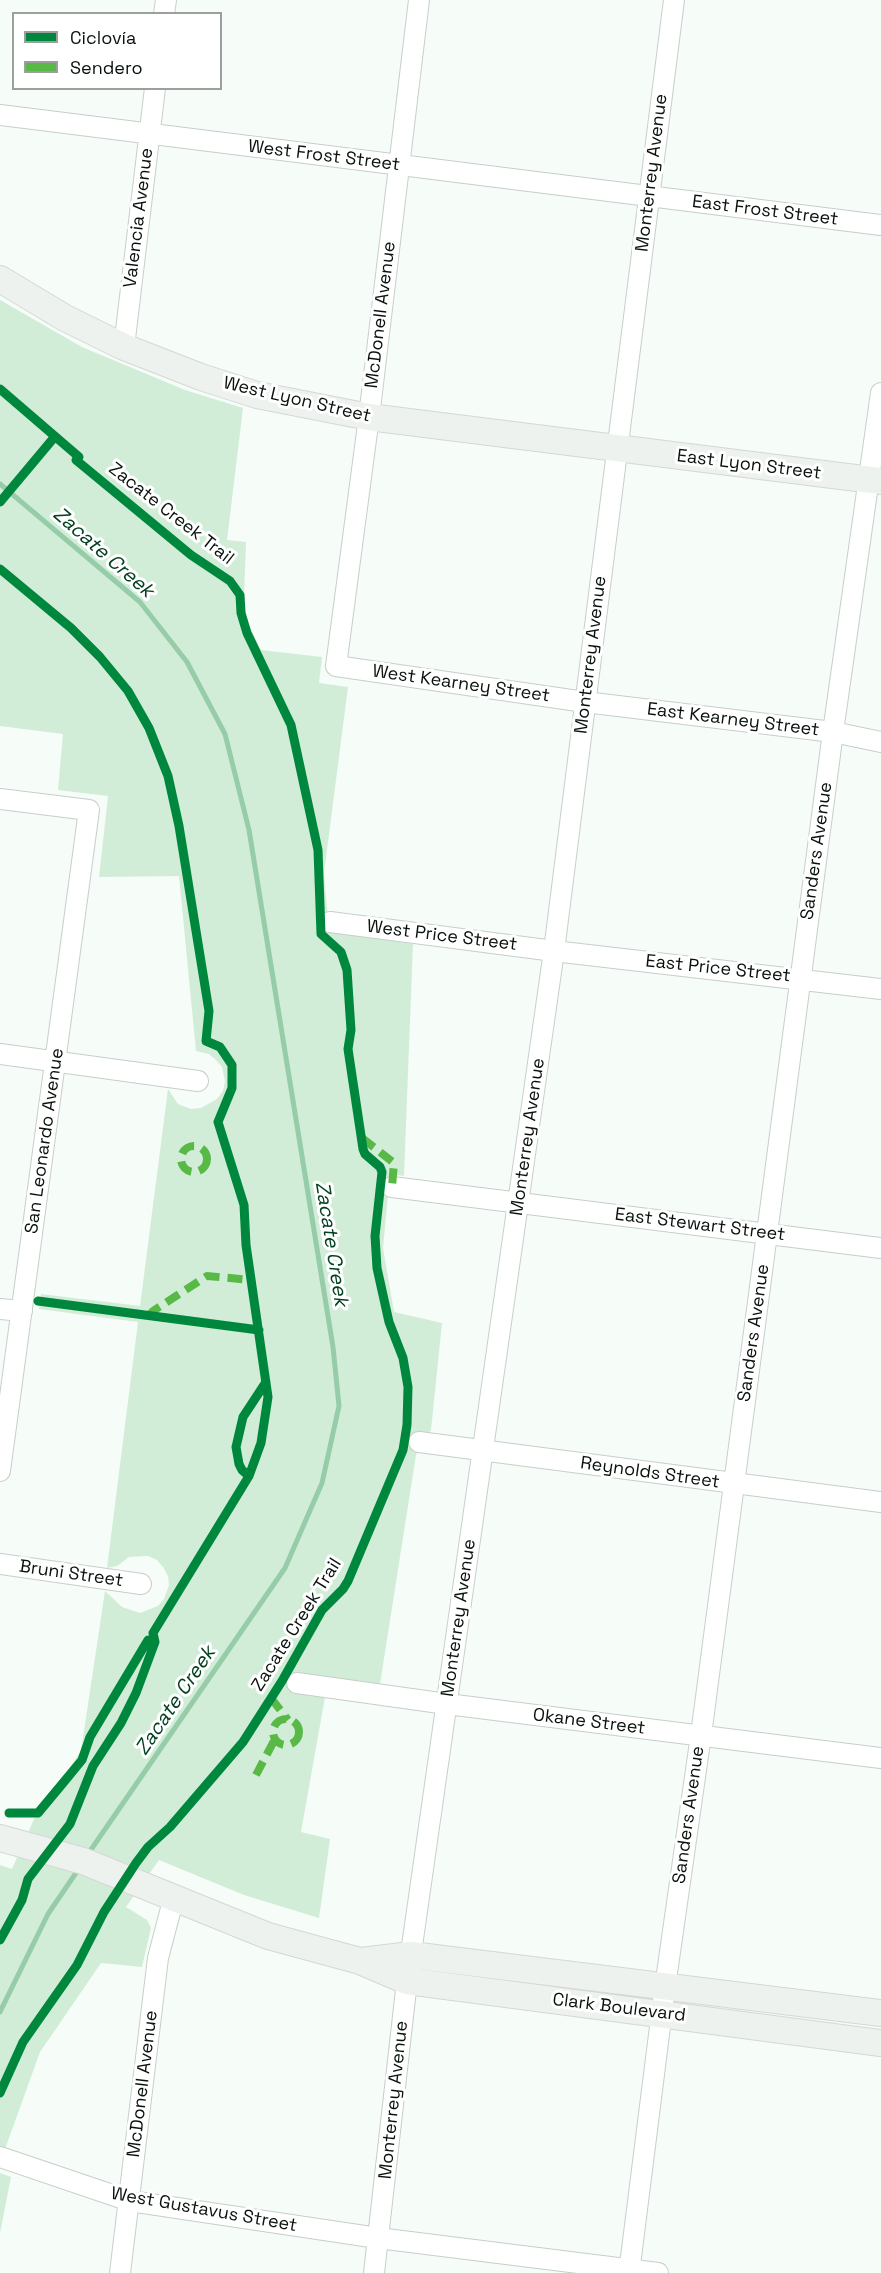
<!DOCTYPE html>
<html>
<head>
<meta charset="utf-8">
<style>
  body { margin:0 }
  #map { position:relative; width:881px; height:2273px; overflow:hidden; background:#f6fcf7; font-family:"Space Grotesk",sans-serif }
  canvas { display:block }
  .legend { position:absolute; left:12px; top:12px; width:210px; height:78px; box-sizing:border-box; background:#fff; border:2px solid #9ca09d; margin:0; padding:8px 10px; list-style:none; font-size:18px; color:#08110b }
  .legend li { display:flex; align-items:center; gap:12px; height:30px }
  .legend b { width:30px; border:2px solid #9ca09d }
</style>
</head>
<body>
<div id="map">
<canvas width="881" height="2273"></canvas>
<ul class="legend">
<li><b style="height:8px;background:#00873e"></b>Ciclovía</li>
<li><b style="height:8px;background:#58b947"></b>Sendero</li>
</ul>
</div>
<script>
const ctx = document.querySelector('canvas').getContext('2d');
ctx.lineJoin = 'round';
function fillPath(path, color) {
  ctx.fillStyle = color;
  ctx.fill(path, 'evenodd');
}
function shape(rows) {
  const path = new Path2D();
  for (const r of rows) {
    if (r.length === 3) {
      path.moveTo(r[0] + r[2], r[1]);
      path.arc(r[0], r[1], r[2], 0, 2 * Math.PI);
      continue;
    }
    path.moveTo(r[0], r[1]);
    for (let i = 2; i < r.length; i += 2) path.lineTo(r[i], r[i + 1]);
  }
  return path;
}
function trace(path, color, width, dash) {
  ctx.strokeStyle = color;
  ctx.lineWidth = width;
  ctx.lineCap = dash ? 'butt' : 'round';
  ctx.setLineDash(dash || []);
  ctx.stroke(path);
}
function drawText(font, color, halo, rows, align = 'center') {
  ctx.font = font + ' "Space Grotesk",sans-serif';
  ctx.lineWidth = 6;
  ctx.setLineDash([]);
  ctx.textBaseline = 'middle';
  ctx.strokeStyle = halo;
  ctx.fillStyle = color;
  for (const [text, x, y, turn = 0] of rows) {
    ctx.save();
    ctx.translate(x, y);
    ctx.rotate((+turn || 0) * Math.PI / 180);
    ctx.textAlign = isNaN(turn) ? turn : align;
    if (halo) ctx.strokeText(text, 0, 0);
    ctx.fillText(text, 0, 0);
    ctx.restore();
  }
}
fillPath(shape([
  [0,300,82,347,185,390,243,408,227,540,246,542,244,598,247,621,261,650,322,657,319,683,348,687,324,873,329,931,413,944,404,1176,390,1174,383,1248,394,1312,442,1323,431,1430,416,1455,380,1684,296,1673,293,1691,325,1697,301,1832,330,1839,319,1918,244,1895,159,1860,126,1907,147,1920,151,1928,142,1967,101,1963,40,2052,0,2163,0,1865,12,1869,35,1817,81,1751,105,1591,122,1607,140,1613,158,1606,164,1599,169,1585,168,1576,163,1567,157,1560,148,1556,129,1557,117,1566,107,1568,138,1322,39,1309,41,1294,140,1306,168,1089,178,1104,191,1109,201,1108,217,1099,223,1091,225,1081,222,1067,216,1060,209,1054,196,1051,179,876,99,877,108,796,58,790,63,734,0,726],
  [0,2173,11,2177,0,2233]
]), '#d1edd8');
trace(shape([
  [0,484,140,602,187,662,225,734,249,830,333,1347,339,1406,322,1483,285,1568,88,1854],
  [0,2012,48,1914,80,1867]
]), '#96cca8', 5);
const minor = shape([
  [419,0,369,417,336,666,585,702,833,732,881,742],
  [164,14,166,0],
  [0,115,881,225],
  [124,347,155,88],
  [0,799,89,810,0,1471],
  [330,922,554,951,881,989],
  [0,1054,198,1081],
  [392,1187,881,1248],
  [0,1309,22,1311],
  [419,1442,881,1502],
  [0,1564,141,1584],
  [297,1683,447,1704,881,1758],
  [0,2157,130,2201,378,2238,658,2273],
  [120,2273,158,1958,174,1897],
  [374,2273,407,1981,554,951,674,0],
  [629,2273,665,1987,701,1735,833,732,881,393]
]);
const major = shape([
  [0,279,65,318,124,347,201,377,257,395,369,417,881,481],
  [0,1838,83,1861,268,1936,360,1961,407,1981,881,2043],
  [361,1961,411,1955,881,2013]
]);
trace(minor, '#c7cfc9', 22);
trace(major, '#d4d8d5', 28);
trace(minor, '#fefffe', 20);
trace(major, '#edf2ee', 26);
trace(shape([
  [362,1138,394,1163,392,1187],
  [194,1159,13],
  [148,1316,153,1311,207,1276,252,1280],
  [271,1698,288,1720],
  [286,1732,13],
  [256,1775,275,1739]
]), '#58b947', 8, [15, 8]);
trace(shape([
  [0,389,79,457,76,460,191,555,230,581,240,595,241,613,247,633,291,725,318,850,321,934,341,952,347,970,351,1030,348,1049,363,1149,365,1154,380,1167,382,1172,375,1236,377,1268,389,1322,403,1358,408,1387,407,1425,403,1450,348,1581,343,1589,322,1610,282,1681,243,1742,170,1827,148,1847,136,1863,104,1912,77,1965,23,2042,0,2093],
  [0,502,52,440],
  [0,569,71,628,100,657,128,691,149,728,168,776,179,826,209,1011,206,1041,220,1047,232,1065,232,1088,218,1122,244,1205,246,1245,268,1397,261,1443,249,1476,153,1633,155,1642,136,1693,121,1723,93,1766,70,1824,28,1879,22,1900,0,1940],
  [38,1301,259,1330],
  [249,1476,242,1470,239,1464,236,1447,243,1417,266,1382],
  [9,1813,38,1813,63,1783,82,1760,90,1737,148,1640]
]), '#00873e', 9);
drawText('18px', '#08110b', '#fff', [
  ["West Frost Street",324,156,7],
  ["Monterrey Avenue",652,173,-83],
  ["East Frost Street",765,211,7],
  ["Valencia Avenue",139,218,-83],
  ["McDonell Avenue",381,315,-83],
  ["West Lyon Street",297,400,13],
  ["East Lyon Street",749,465,7],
  ["Zacate Creek Trail",171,514,38],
  ["Monterrey Avenue",591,655,-83],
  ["West Kearney Street",461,684,8],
  ["East Kearney Street",733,720,7],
  ["Sanders Avenue",817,851,-82],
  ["West Price Street",442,936,7],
  ["East Price Street",718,969,6],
  ["Monterrey Avenue",528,1137,-82],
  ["San Leonardo Avenue",45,1141,-82],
  ["East Stewart Street",700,1225,7],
  ["Sanders Avenue",754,1333,-82],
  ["Reynolds Street",650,1473,8],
  ["Bruni Street",71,1574,8],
  ["Monterrey Avenue",459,1618,-82],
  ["Zacate Creek Trail",297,1625,-58],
  ["Okane Street",589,1722,7],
  ["Sanders Avenue",689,1815,-82],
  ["Clark Boulevard",619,2008,7],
  ["McDonell Avenue",143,2084,-83],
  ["Monterrey Avenue",394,2100,-84],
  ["West Gustavus Street",204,2210,10]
]);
drawText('italic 20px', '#024020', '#fff', [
  ["Zacate Creek",103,553,41],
  ["Zacate Creek",331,1244,81],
  ["Zacate Creek",176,1701,-56]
]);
</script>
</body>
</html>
